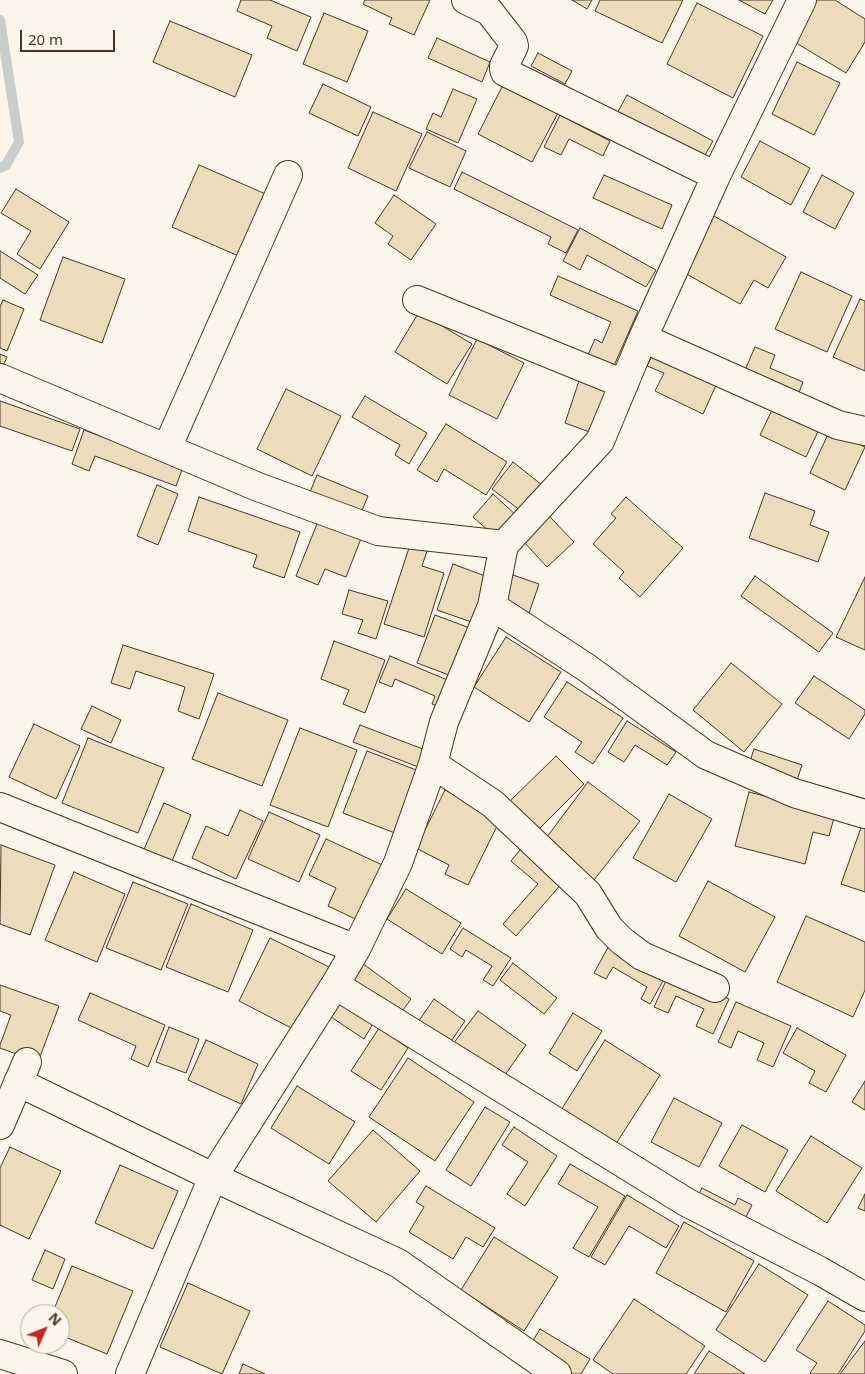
<!DOCTYPE html>
<html>
<head>
<meta charset="utf-8">
<style>
  body { margin:0 }
  #map { position:relative; width:865px; height:1374px; overflow:hidden; background:#fbf6e9; font-family:"Noto Sans",sans-serif }
  canvas { display:block }
  .north { position:absolute; left:20px; top:1304px; width:50px; height:50px; box-sizing:border-box; background:#fbf6e9; border:1px solid #b4a999; border-radius:50%; rotate:46deg; font-size:14px; font-weight:700; line-height:20px; text-align:center; color:#4a3520 }
  .north::after { content:''; display:block; margin:auto; width:18px; height:22px; background:#c62828; clip-path:polygon(50% 0,100% 100%,50% 72%,0 100%) }
  .scale { position:absolute; left:20px; top:30px; width:95px; height:22px; box-sizing:border-box; border:2px solid #4a3520; border-top:0; padding-left:6px; font-size:15px; line-height:18px; white-space:nowrap; color:#4a3520; -webkit-text-stroke:4px #fbf6e9; paint-order:stroke }
</style>
</head>
<body>
<div id="map">
<canvas width="865" height="1374"></canvas>
<div class="north">N</div>
<div class="scale">20 m</div>
</div>
<script>
const ctx = document.querySelector('canvas').getContext('2d');
ctx.lineJoin = 'round';
function shape(rows) {
  const path = new Path2D();
  for (const r of rows) {
    path.moveTo(r[0], r[1]);
    for (let i = 2; i < r.length; i += 2) path.lineTo(r[i], r[i + 1]);
  }
  return path;
}
function trace(path, color, width, dash) {
  ctx.strokeStyle = color;
  ctx.lineWidth = width;
  ctx.lineCap = dash ? 'butt' : 'round';
  ctx.setLineDash(dash || []);
  ctx.stroke(path);
}
function fillPath(path, color) {
  ctx.fillStyle = color;
  ctx.fill(path, 'evenodd');
}
trace(shape([
  [0,20,19,142,6,165,0,168]
]), '#c9cecd', 10);
const building = shape([
  [241,0,270,0,311,17,297,51,267,38,272,26,237,11,241,0],
  [365,0,430,0,414,35,389,24,392,18,363,4,365,0],
  [572,0,592,0,587,9,572,0],
  [600,0,683,0,662,43,595,11,600,0],
  [739,0,773,0,765,14,739,0],
  [811,0,835,0,865,19,865,42,846,73,788,38,811,0],
  [697,3,763,36,733,98,667,64,697,3],
  [324,13,368,31,347,82,303,64,324,13],
  [170,21,252,55,235,97,153,62,170,21],
  [437,38,490,62,482,82,428,58,437,38],
  [538,53,572,71,565,84,531,66,538,53],
  [797,62,840,83,814,135,772,114,797,62],
  [504,83,559,111,532,162,478,134,504,83],
  [323,84,371,107,358,136,309,113,323,84],
  [453,89,477,99,458,143,426,129,433,113,441,117,453,89],
  [627,95,713,141,700,164,614,119,627,95],
  [373,112,422,134,396,191,348,168,373,112],
  [560,115,610,141,603,156,569,139,561,155,544,147,560,115],
  [427,132,466,151,450,187,409,168,427,132],
  [760,141,810,168,791,205,741,177,760,141],
  [199,165,268,195,241,257,172,227,199,165],
  [462,172,578,230,566,253,548,244,551,237,454,189,462,172],
  [604,175,672,205,662,229,593,198,604,175],
  [822,175,854,193,835,229,803,212,822,175],
  [16,189,69,222,40,269,17,254,31,231,1,213,16,189],
  [394,195,436,224,411,260,388,244,393,236,375,223,394,195],
  [714,216,786,257,768,288,754,280,740,304,683,272,714,216],
  [580,228,656,270,646,287,587,255,580,270,563,261,580,228],
  [0,251,38,275,25,294,0,278,0,251],
  [63,257,125,279,102,343,40,320,63,257],
  [801,272,852,296,827,352,775,329,801,272],
  [558,276,638,311,613,368,587,357,595,339,602,343,611,322,550,295,558,276],
  [860,299,865,301,865,371,833,357,860,299],
  [3,300,24,309,7,351,0,348,0,307,3,300],
  [419,312,472,344,447,384,395,352,419,312],
  [477,339,524,363,497,419,449,395,477,339],
  [755,347,775,355,770,368,803,382,796,400,742,377,755,347],
  [655,350,718,381,703,414,655,391,664,373,647,366,655,350],
  [0,354,7,357,0,373,0,354],
  [580,378,610,389,595,434,565,423,580,378],
  [286,389,341,416,312,476,257,449,286,389],
  [365,396,427,433,409,464,395,455,400,445,352,417,365,396],
  [0,401,80,429,72,451,0,426,0,401],
  [775,404,821,425,806,457,760,435,775,404],
  [446,424,507,462,486,495,444,469,437,482,417,470,446,424],
  [84,430,183,467,176,486,95,456,89,471,72,464,84,430],
  [830,430,865,447,845,490,810,473,830,430],
  [513,462,542,485,521,511,492,489,513,462],
  [317,475,368,496,359,518,308,497,317,475],
  [157,485,178,494,158,545,137,536,157,485],
  [765,493,815,511,810,525,829,532,818,562,749,538,765,493],
  [493,494,518,517,498,539,473,517,493,494],
  [199,497,300,532,284,578,253,567,257,555,188,531,199,497],
  [626,497,683,548,640,597,619,578,624,572,593,544,616,518,611,514,626,497],
  [549,516,574,542,547,567,523,541,549,516],
  [319,519,362,536,346,577,325,569,318,585,296,576,319,519],
  [410,545,427,551,422,566,444,573,424,637,384,624,410,545],
  [453,564,493,579,477,624,437,610,453,564],
  [513,575,539,584,528,616,502,607,513,575],
  [755,576,833,633,819,652,741,596,755,576],
  [865,577,865,650,836,637,865,577],
  [349,590,388,601,376,639,358,633,363,620,342,614,349,590],
  [435,615,475,630,457,678,417,663,435,615],
  [506,637,561,672,529,722,474,687,506,637],
  [334,641,385,660,365,713,343,704,349,690,321,679,334,641],
  [123,645,214,674,199,719,178,711,185,687,136,671,130,689,111,683,123,645],
  [390,656,457,684,446,710,432,704,435,696,395,679,392,687,379,682,390,656],
  [731,663,782,704,744,752,693,710,731,663],
  [814,676,865,710,865,714,849,739,795,703,814,676],
  [567,682,623,718,593,764,575,752,582,742,544,717,567,682],
  [218,693,288,720,262,786,192,759,218,693],
  [92,706,121,720,111,743,81,729,92,706],
  [627,721,676,752,667,765,635,745,624,762,608,752,627,721],
  [34,724,80,746,56,799,9,777,34,724],
  [360,725,428,751,421,768,353,742,360,725],
  [300,728,357,750,328,827,270,805,300,728],
  [88,738,164,768,138,833,62,803,88,738],
  [754,749,802,765,795,786,747,771,754,749],
  [367,751,424,773,400,835,343,813,367,751],
  [556,756,584,784,534,834,505,806,556,756],
  [588,782,640,821,594,880,544,841,588,782],
  [445,790,501,818,468,885,445,874,449,865,416,848,445,790],
  [749,792,835,814,829,836,813,832,805,864,735,846,749,792],
  [669,794,712,819,676,882,633,858,669,794],
  [164,803,191,815,170,866,142,854,164,803],
  [240,810,263,821,236,879,192,858,206,826,228,836,240,810],
  [269,812,320,835,299,882,248,859,269,812],
  [863,822,865,823,865,892,841,884,863,822],
  [326,839,389,868,364,923,328,906,336,888,309,875,326,839],
  [1,845,55,865,30,935,0,924,1,845],
  [524,845,564,881,516,936,503,924,538,884,511,861,524,845],
  [74,872,125,894,97,962,45,940,74,872],
  [708,881,775,917,745,972,679,936,708,881],
  [133,882,188,904,161,970,106,948,133,882],
  [406,889,461,923,442,954,387,919,406,889],
  [191,904,253,930,228,992,166,967,191,904],
  [806,916,865,942,865,990,853,1017,777,982,806,916],
  [463,928,511,958,493,986,483,980,492,966,466,950,462,957,450,949,463,928],
  [270,938,329,967,297,1031,239,1001,270,938],
  [611,942,667,974,650,1004,641,999,647,987,613,967,606,979,594,973,611,942],
  [362,963,411,999,398,1017,349,981,362,963],
  [513,963,557,998,544,1014,500,980,513,963],
  [670,972,729,999,713,1034,696,1026,704,1009,676,996,668,1013,654,1007,670,972],
  [0,985,59,1006,38,1062,0,1048,0,1045,11,1015,0,1011,0,985],
  [90,993,165,1025,148,1067,131,1059,136,1046,78,1020,90,993],
  [434,999,465,1021,449,1044,418,1022,434,999],
  [341,1000,374,1022,364,1039,331,1017,341,1000],
  [736,1002,791,1026,773,1067,757,1060,764,1043,738,1031,731,1048,718,1042,736,1002],
  [478,1011,526,1045,502,1079,453,1044,478,1011],
  [573,1013,602,1031,577,1071,549,1053,573,1013],
  [169,1027,199,1039,186,1073,156,1062,169,1027],
  [379,1028,408,1048,381,1090,351,1071,379,1028],
  [797,1028,846,1055,826,1092,809,1083,815,1071,783,1053,797,1028],
  [206,1040,258,1064,241,1104,188,1080,206,1040],
  [605,1040,660,1075,612,1150,558,1115,605,1040],
  [408,1058,474,1102,435,1161,369,1117,408,1058],
  [865,1081,865,1110,852,1102,865,1081],
  [297,1086,355,1122,329,1164,271,1128,297,1086],
  [674,1098,722,1123,699,1167,651,1142,674,1098],
  [485,1107,510,1122,471,1186,446,1170,485,1107],
  [742,1125,788,1150,765,1192,719,1166,742,1125],
  [514,1127,557,1156,525,1206,507,1194,528,1162,502,1145,514,1127],
  [373,1130,420,1171,376,1222,328,1181,373,1130],
  [811,1136,862,1168,827,1223,776,1191,811,1136],
  [10,1147,61,1171,29,1239,0,1225,0,1168,10,1147],
  [570,1164,625,1196,589,1257,573,1248,598,1207,558,1184,570,1164],
  [120,1165,178,1191,153,1249,95,1223,120,1165],
  [426,1186,495,1228,483,1247,466,1237,453,1259,409,1232,424,1207,416,1202,426,1186],
  [702,1188,735,1205,738,1198,752,1205,741,1227,694,1203,702,1188],
  [865,1194,865,1211,858,1208,865,1194],
  [627,1195,679,1226,666,1248,629,1226,605,1265,591,1257,627,1195],
  [684,1222,754,1261,726,1312,656,1273,684,1222],
  [494,1237,558,1277,524,1331,461,1290,494,1237],
  [45,1250,65,1259,53,1289,32,1280,45,1250],
  [759,1264,808,1295,765,1362,716,1330,759,1264],
  [72,1266,133,1291,107,1354,60,1335,60,1314,52,1314,72,1266],
  [188,1283,250,1311,222,1374,160,1347,188,1283],
  [634,1299,705,1346,686,1374,613,1374,593,1360,634,1299],
  [828,1301,865,1325,865,1331,838,1374,811,1374,810,1373,817,1363,796,1350,828,1301],
  [540,1329,590,1359,581,1374,569,1374,528,1349,540,1329],
  [865,1341,865,1374,840,1374,865,1341],
  [709,1351,745,1374,694,1374,709,1351],
  [243,1364,265,1374,239,1374,243,1364]
]);
fillPath(building, '#ecdcbc');
trace(building, '#4a3520', 1);
const minor = shape([
  [466,0,489,11,513,42,514,46,504,66,504,69,505,72,716,176],
  [417,300,624,384],
  [643,338,838,425,865,431],
  [0,378,258,487,378,531,504,545],
  [167,448,288,175],
  [492,606,587,668,706,755,794,793,865,814],
  [433,764,493,804,588,894,609,928,622,941,642,956,715,988],
  [0,807,356,949],
  [335,985,686,1202,820,1271,865,1297],
  [18,1082,213,1177,398,1263,557,1374],
  [0,1125,27,1062],
  [0,1354,63,1374],
  [130,1374,213,1177,335,985,356,949,398,863,433,764,444,722,492,606,504,545,600,441,643,338,716,176,802,0]
]);
trace(minor, '#4a3520', 30);
trace(minor, '#fbf6e9', 28);
</script>
</body>
</html>
